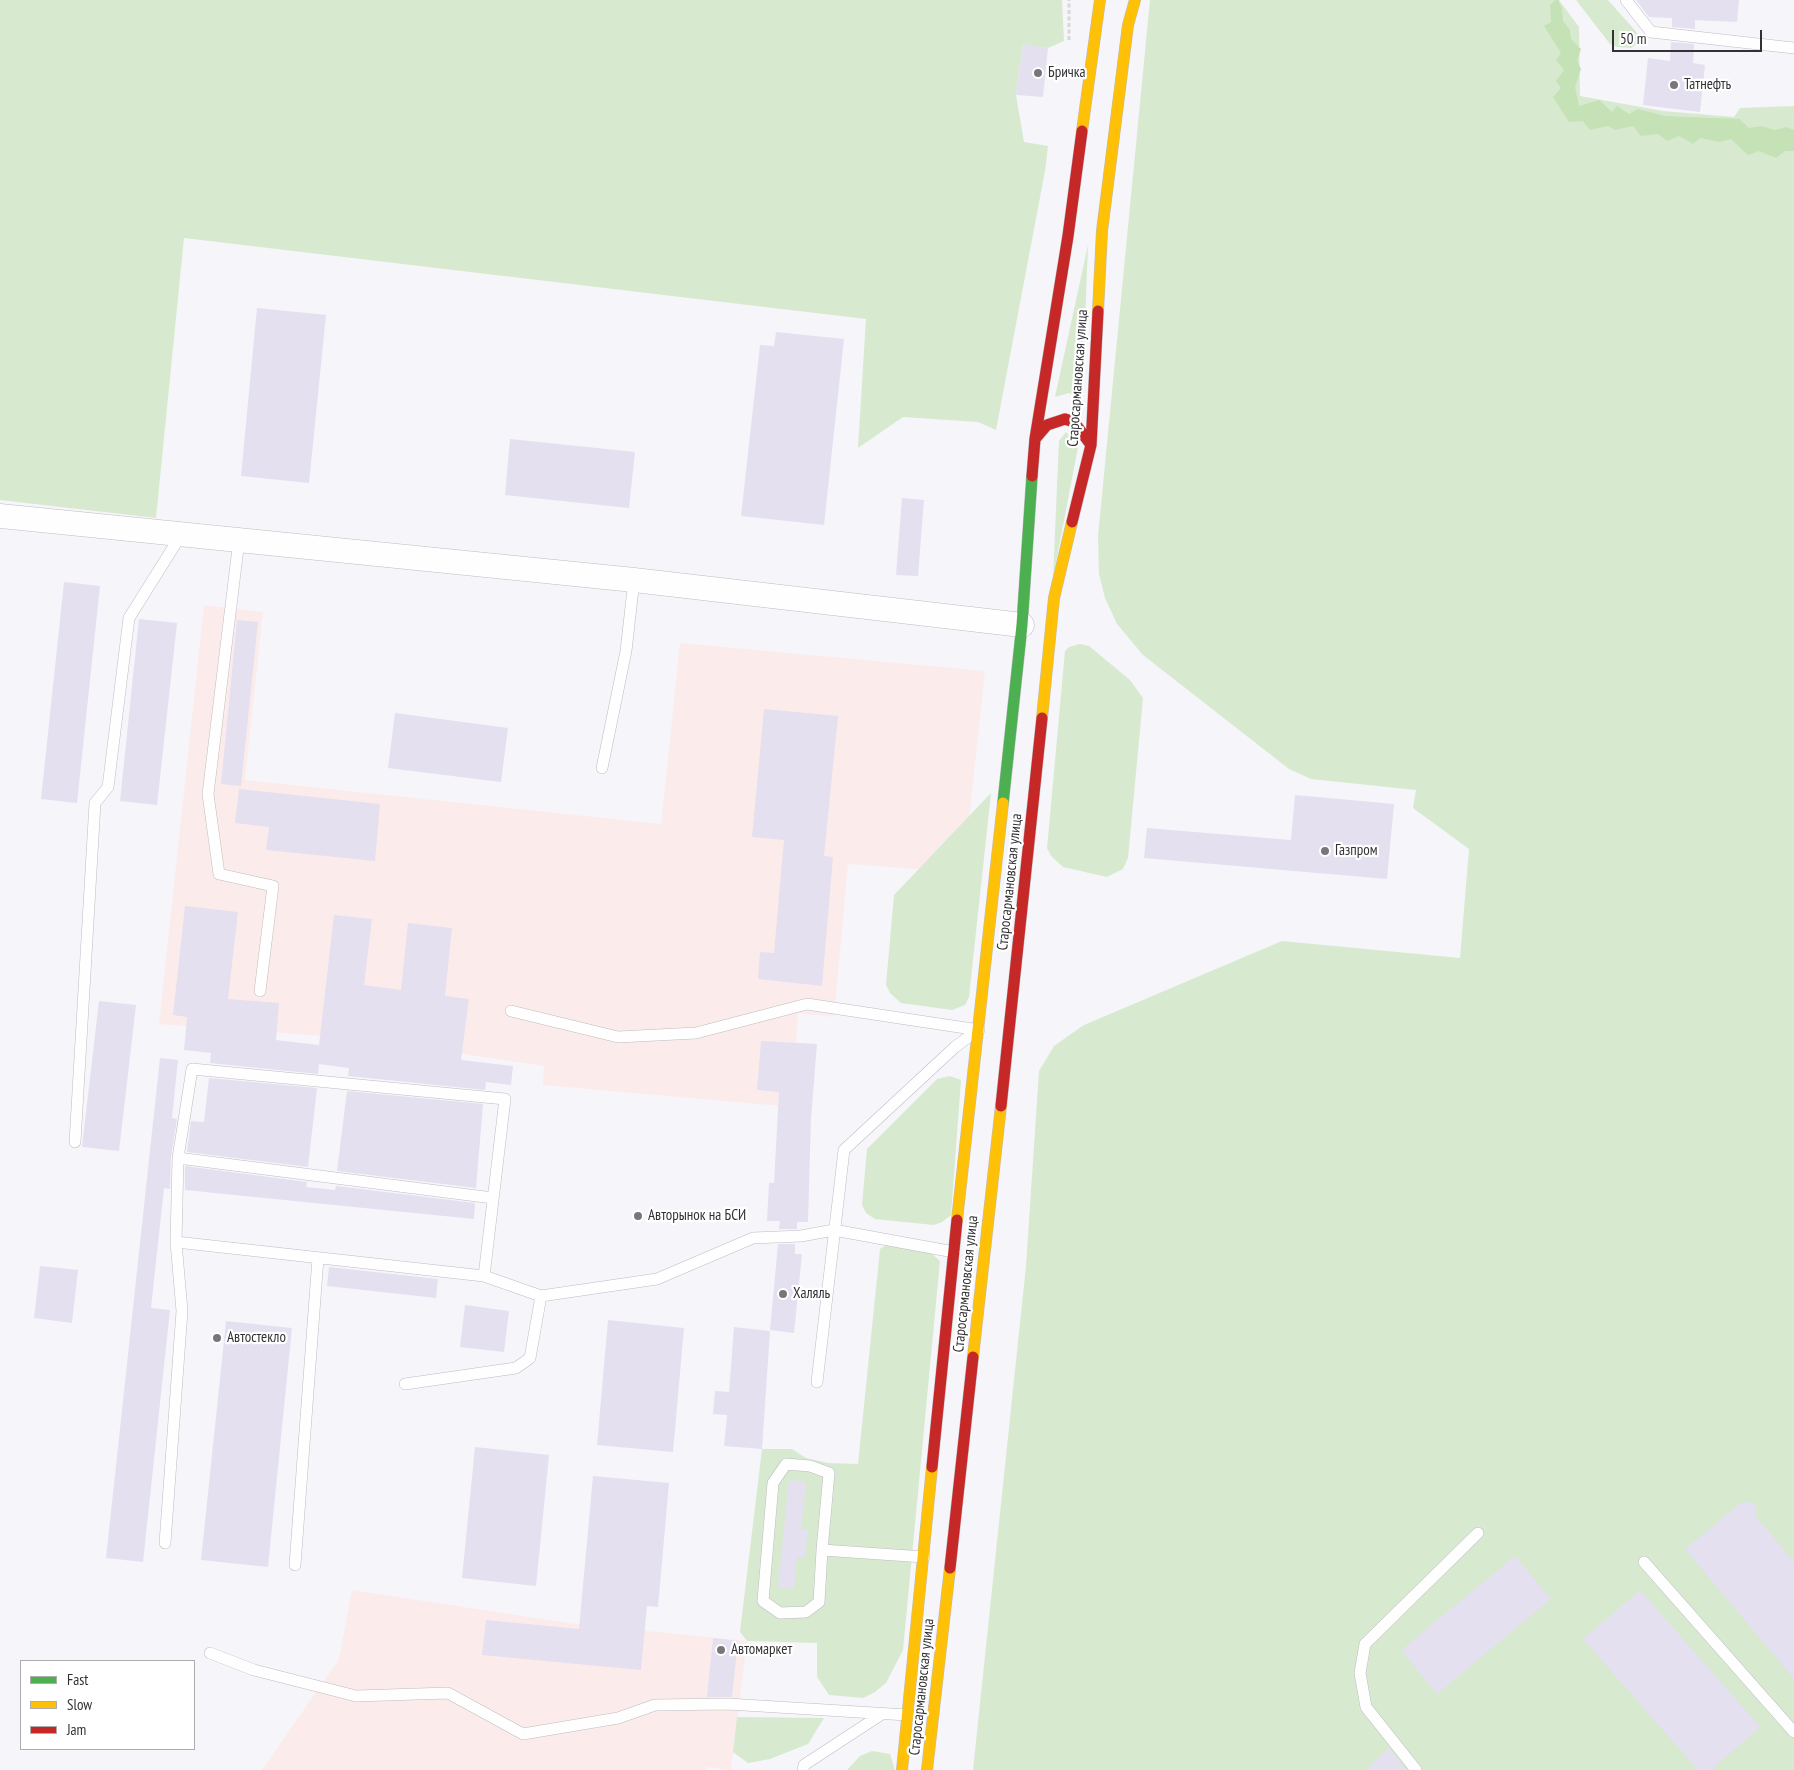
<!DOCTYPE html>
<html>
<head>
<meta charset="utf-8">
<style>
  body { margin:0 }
  #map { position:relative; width:1794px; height:1770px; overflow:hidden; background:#f6f5fa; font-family:"PT Sans Narrow",sans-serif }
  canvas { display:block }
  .legend { position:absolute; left:20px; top:1660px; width:175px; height:90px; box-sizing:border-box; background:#fff; border:1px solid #adadae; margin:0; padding:6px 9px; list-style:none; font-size:15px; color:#323235 }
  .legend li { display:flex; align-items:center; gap:10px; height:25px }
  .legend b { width:25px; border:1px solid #adadae }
  .scale { position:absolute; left:1612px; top:30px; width:150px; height:22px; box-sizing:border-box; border:2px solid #323235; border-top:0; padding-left:6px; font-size:15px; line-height:18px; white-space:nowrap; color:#323235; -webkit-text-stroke:4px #fff; paint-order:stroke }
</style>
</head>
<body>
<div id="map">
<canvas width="1794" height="1770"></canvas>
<ul class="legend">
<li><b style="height:6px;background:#4caf50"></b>Fast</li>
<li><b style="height:6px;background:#ffc107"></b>Slow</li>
<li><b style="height:6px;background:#c62828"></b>Jam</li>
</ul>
<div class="scale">50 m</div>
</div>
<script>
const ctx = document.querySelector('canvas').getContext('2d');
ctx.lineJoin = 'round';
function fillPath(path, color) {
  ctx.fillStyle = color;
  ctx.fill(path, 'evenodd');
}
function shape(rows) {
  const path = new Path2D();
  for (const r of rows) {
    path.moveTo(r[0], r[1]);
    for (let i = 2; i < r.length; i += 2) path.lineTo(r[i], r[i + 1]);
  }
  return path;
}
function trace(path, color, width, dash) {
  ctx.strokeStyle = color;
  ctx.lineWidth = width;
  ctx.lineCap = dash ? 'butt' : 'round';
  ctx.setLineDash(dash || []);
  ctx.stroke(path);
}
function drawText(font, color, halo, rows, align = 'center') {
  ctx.font = font + ' "PT Sans Narrow",sans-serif';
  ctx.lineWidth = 4.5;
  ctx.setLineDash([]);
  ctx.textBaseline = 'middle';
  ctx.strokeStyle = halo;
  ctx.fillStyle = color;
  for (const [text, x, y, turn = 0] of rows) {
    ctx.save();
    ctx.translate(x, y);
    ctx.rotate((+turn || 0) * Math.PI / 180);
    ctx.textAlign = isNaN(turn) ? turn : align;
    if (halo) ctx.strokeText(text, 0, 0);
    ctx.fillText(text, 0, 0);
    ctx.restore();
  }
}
fillPath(shape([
  [204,605,263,612,245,780,661,824,680,643,985,671,968,830,929,870,848,864,834,1017,798,1013,792,1107,543,1085,544,1066,364,1039,159,1024],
  [352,1590,569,1623,747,1641,731,1770,708,1767,706,1770,262,1770,339,1659]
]), '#fbeceb');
fillPath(shape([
  [0,0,1062,0,1064,41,1048,48,1023,45,1016,95,1024,142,1048,146,1045,171,996,430,978,422,903,417,858,448,866,319,184,238,156,518,0,500],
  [1150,0,1559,0,1579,27,1580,96,1663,111,1734,117,1740,108,1794,106,1794,1770,973,1770,1026,1266,1039,1071,1054,1046,1084,1025,1282,941,1460,958,1469,849,1413,808,1416,790,1311,779,1289,769,1143,655,1117,624,1105,598,1099,574,1098,536],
  [1576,0,1608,0,1640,36,1641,41,1631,48,1617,47,1610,44],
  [1088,245,1082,399,1069,393,1055,397],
  [1066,432,1079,442,1053,578,1059,441],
  [1080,644,1089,646,1130,680,1143,698,1128,858,1123,869,1107,877,1063,867,1051,856,1047,848,1065,651,1069,647],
  [991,793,969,997,965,1005,952,1010,901,1003,890,993,886,985,894,895],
  [950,1076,961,1080,951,1215,942,1222,934,1225,875,1219,866,1213,862,1205,867,1149,937,1079],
  [886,1245,930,1252,940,1261,903,1650,886,1683,875,1692,863,1698,829,1695,817,1677,817,1643,747,1641,740,1632,762,1449,792,1449,806,1458,828,1463,858,1464,880,1249],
  [737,1717,824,1718,808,1744,770,1759,748,1763,733,1752],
  [872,1751,890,1754,895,1770,847,1770,860,1756]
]), '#d7ead0');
fillPath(shape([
  [1555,0,1558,0,1562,8,1563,21,1570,30,1571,39,1581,49,1577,61,1581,69,1575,87,1579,106,1599,100,1612,112,1617,106,1629,114,1638,109,1665,116,1739,119,1749,128,1762,126,1775,130,1787,127,1794,130,1794,151,1785,151,1776,158,1759,151,1748,155,1731,139,1719,142,1700,138,1693,144,1679,136,1667,141,1658,134,1641,136,1633,126,1615,130,1608,126,1590,130,1583,121,1569,122,1553,97,1561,88,1556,81,1564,70,1556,60,1561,53,1544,26,1551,22,1550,5]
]), '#c5e2b7');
fillPath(shape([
  [1636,0,1739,0,1737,22,1695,20,1695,29,1672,27,1672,18,1649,17],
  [1671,42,1694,44,1693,63,1705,65,1700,112,1643,105,1648,58,1670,61],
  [1023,44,1048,48,1043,97,1016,95],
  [257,308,326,315,309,483,241,476],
  [776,332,844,339,824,525,741,516,760,345,774,346],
  [510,439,635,452,629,508,505,495],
  [902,498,924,500,918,576,896,575],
  [64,582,100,586,77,803,41,799],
  [139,619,177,623,157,805,120,801],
  [237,620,258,622,241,786,221,784],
  [764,709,838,716,824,856,833,857,822,986,758,979,760,952,774,953,784,840,752,837],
  [395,713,508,728,501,782,388,768],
  [239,789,380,804,375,861,266,850,269,827,235,823],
  [1295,795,1394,804,1387,879,1144,858,1147,828,1291,840],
  [185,906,238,912,228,999,279,1003,276,1040,319,1045,334,915,372,919,364,985,401,990,408,923,452,928,445,996,469,999,461,1060,513,1066,511,1085,486,1082,485,1090,348,1076,349,1068,319,1064,318,1074,210,1063,211,1053,184,1050,187,1017,173,1015],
  [99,1001,136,1005,119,1151,82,1147],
  [761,1041,817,1044,811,1118,808,1222,797,1222,797,1229,779,1229,780,1221,767,1221,769,1183,774,1183,779,1092,757,1090],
  [160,1058,178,1060,172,1118,177,1119,171,1157,170,1189,164,1188,151,1308,170,1310,143,1562,106,1558],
  [209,1078,317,1088,308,1167,187,1152,191,1121,204,1122],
  [347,1091,483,1104,476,1188,337,1171],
  [185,1166,307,1182,306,1187,335,1190,336,1186,475,1203,474,1219,185,1190],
  [778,1244,795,1244,795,1254,802,1254,794,1333,770,1330],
  [40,1266,78,1270,72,1323,34,1318],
  [329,1267,438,1279,436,1298,327,1286],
  [465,1305,509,1311,504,1352,460,1347],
  [608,1320,684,1328,673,1452,597,1445],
  [226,1321,292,1328,268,1567,201,1560],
  [734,1327,770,1331,762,1449,724,1446,727,1415,713,1414,715,1391,729,1392],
  [475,1447,549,1455,536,1586,462,1578],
  [593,1476,669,1483,658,1607,647,1606,641,1670,482,1655,486,1620,579,1629],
  [789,1480,806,1482,801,1530,808,1530,805,1557,797,1557,794,1589,778,1587],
  [1742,1502,1756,1503,1755,1515,1794,1562,1794,1679,1685,1549],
  [1515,1556,1551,1599,1437,1694,1401,1650],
  [1640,1590,1760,1727,1711,1770,1698,1770,1583,1639],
  [713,1638,738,1641,732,1697,707,1697],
  [1389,1748,1406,1770,1366,1770]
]), '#e4e0f0');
const lane = shape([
  [1626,0,1651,32,1794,48],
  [239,540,208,794,219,874,273,886,260,991],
  [602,768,626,651,634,580],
  [511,1011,618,1037,696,1033,807,1004,979,1030],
  [75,1142,95,803,108,787,129,618,181,535],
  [178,1158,493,1198],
  [484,1276,541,1296,657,1279,753,1238,801,1236,834,1230,954,1252],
  [817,1382,844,1150,955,1047,975,1032],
  [405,1384,516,1368,530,1358,541,1296],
  [165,1543,182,1311,176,1242,484,1276,505,1099,192,1069,178,1158,176,1242],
  [822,1550,819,1602,806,1612,780,1613,763,1601,773,1483,786,1464,810,1466,829,1473,822,1550,924,1557],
  [1644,1562,1794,1732],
  [295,1565,318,1258],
  [210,1653,254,1670,356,1696,448,1693,523,1734,618,1718,655,1705,728,1704,907,1715],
  [803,1770,804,1765,882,1714],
  [1416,1770,1366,1707,1360,1673,1365,1644,1478,1533]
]);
const street = shape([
  [0,516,634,580,1022,625]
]);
const fast = shape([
  [1003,803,1022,625,1032,476]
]);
const slow = shape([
  [1082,131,1100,0],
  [1098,311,1102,231,1128,25,1135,0],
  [1042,718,1054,598,1072,522],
  [957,1220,1003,803],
  [973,1357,1001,1106],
  [902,1770,932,1467],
  [927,1770,950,1568]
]);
const jam = shape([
  [1035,439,1047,425,1065,419,1074,422,1091,445],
  [1032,476,1035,439,1068,236,1082,131],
  [1072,522,1091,445,1098,311],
  [1001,1106,1042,718],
  [932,1467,957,1220],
  [950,1568,973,1357]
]);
trace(lane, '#bdbcc0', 12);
trace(street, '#bdbcc0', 25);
trace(fast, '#bdbcc0', 12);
trace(slow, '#bdbcc0', 12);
trace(jam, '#bdbcc0', 12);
trace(shape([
  [1069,40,1069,0]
]), '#d8d8d9', 3, [4, 2.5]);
trace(lane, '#fefefe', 11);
trace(street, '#fefefe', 24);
trace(fast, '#4caf50', 11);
trace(slow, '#ffc107', 11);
trace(jam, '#c62828', 11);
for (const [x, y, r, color] of [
  [1038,73,5,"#77767a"],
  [1674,85,5,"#77767a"],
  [1325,851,5,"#77767a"],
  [638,1216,5,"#77767a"],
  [783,1294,5,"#77767a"],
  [217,1338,5,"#77767a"],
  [721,1650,5,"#77767a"]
]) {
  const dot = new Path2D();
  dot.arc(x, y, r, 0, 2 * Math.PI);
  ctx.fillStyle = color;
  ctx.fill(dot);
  trace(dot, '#fff', 2);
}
drawText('15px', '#323235', '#fff', [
  ["Бричка",1048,73],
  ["Татнефть",1684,85],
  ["Газпром",1335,851],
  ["Авторынок на БСИ",648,1216],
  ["Халяль",793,1294],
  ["Автостекло",227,1338],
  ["Автомаркет",731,1650]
], 'left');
drawText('15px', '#323235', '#fff', [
  ["Старосармановская улица",1078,378,-86],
  ["Старосармановская улица",1010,882,-84],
  ["Старосармановская улица",966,1284,-84],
  ["Старосармановская улица",922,1687,-84]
]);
</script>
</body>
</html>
